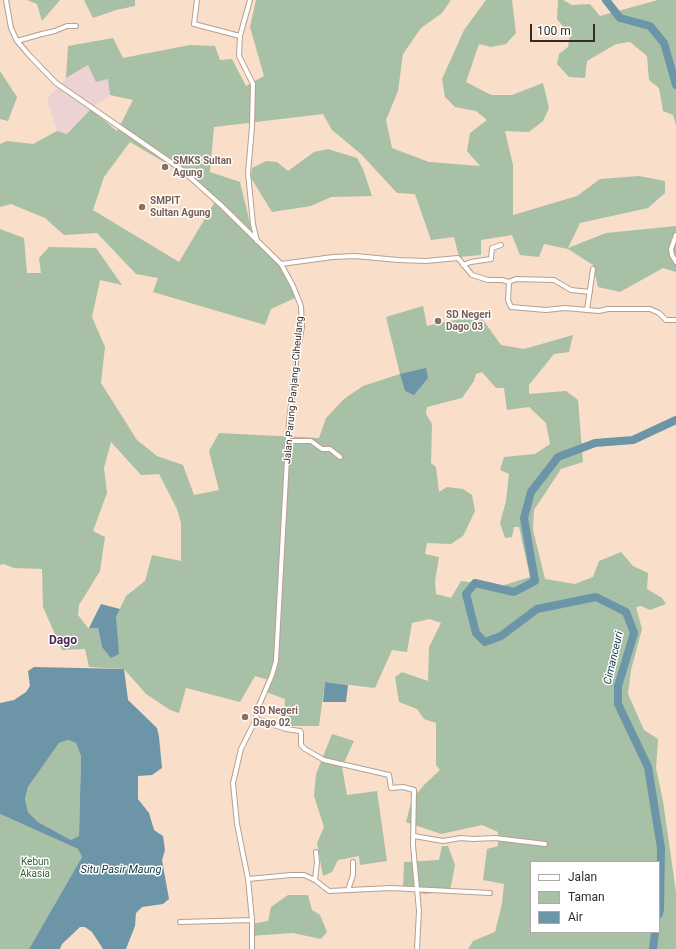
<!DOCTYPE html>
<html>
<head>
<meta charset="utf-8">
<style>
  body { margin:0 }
  #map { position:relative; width:676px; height:949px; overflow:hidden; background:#f9dec9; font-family:Roboto,sans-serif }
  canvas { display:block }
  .legend { position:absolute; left:530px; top:861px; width:130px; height:72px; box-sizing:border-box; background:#fff; border:1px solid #afaaa7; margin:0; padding:5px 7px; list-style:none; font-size:12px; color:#362b24 }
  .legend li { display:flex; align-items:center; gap:8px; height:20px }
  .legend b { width:20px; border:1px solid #afaaa7 }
  .scale { position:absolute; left:530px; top:24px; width:65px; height:18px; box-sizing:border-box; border:2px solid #362b24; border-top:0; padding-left:5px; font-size:12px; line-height:14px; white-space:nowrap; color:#362b24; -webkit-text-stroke:3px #fff; paint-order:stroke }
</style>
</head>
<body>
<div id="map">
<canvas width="676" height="949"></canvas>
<ul class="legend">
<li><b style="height:5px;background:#fff"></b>Jalan</li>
<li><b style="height:11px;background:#a7c0a6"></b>Taman</li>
<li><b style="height:11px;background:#6c96a7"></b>Air</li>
</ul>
<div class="scale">100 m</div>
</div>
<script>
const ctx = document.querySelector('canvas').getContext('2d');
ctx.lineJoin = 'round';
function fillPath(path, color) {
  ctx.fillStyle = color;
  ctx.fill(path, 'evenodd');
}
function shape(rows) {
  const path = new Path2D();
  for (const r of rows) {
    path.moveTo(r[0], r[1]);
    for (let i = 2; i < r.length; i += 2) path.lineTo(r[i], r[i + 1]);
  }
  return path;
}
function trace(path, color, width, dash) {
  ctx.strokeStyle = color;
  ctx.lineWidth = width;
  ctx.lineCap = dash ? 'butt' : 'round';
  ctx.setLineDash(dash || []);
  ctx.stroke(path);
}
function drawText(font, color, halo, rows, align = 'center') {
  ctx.font = font + ' Roboto,sans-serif';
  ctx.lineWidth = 3;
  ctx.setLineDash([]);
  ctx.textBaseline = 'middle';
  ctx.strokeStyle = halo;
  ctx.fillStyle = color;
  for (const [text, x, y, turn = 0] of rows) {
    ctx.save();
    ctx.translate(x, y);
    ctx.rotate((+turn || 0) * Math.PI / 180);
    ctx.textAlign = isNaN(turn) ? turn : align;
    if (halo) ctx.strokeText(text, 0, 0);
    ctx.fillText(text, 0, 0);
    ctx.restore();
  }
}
fillPath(shape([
  [88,65,108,79,110,95,91,109,67,134,57,131,47,99,66,78]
]), '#edd2d3');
fillPath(shape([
  [27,0,60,0,42,21,37,4],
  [84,0,135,0,135,6,116,10,93,18],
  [256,0,451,0,442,13,421,28,403,54,398,91,386,120,392,148,429,162,480,166,467,151,470,133,487,120,476,111,455,107,445,97,442,79,464,30,486,0,512,0,516,33,506,44,491,47,479,44,466,82,491,95,512,95,543,83,549,108,543,121,529,132,505,131,513,165,513,215,577,196,600,179,639,176,665,181,665,193,648,208,580,223,568,248,606,233,676,226,676,272,663,268,620,292,598,287,593,265,568,249,544,244,539,257,520,255,512,235,481,240,481,255,459,257,454,237,431,240,415,194,397,193,361,154,332,130,323,114,214,127,210,172,240,182,253,236,280,262,297,297,271,309,265,325,153,292,158,278,136,274,97,233,64,235,45,218,11,204,0,207,0,144,7,141,33,144,57,131,67,134,91,109,117,131,133,100,110,95,108,79,96,82,88,65,66,78,68,46,113,38,123,58,190,45,215,46,220,60,232,59,246,86,264,76,250,27],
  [130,142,171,166,216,200,179,262,93,210,104,177],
  [558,0,563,0,572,5,590,4,600,16,658,0,676,0,676,125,673,115,663,111,659,88,649,80,647,56,630,42,616,44,587,61,585,78,569,77,557,64,559,54,568,47,570,35,557,19],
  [0,71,17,97,8,121,0,119],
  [328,149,357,158,363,169,372,196,331,197,311,206,272,212,251,178,252,168,266,161,277,162,288,171,314,152],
  [0,229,24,238,27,273,41,273,39,258,49,247,96,248,122,285,100,280,92,317,105,347,101,383,137,440,157,456,183,465,194,495,219,490,209,451,219,433,319,438,326,418,344,399,363,386,400,374,386,317,423,306,427,326,448,321,481,317,501,345,524,349,573,335,569,352,554,354,529,385,529,394,566,391,578,400,583,462,561,469,534,510,533,530,545,579,575,584,593,577,599,561,621,552,633,566,648,573,647,589,662,598,666,604,650,610,641,606,636,607,642,629,631,670,628,694,644,730,658,739,656,768,663,801,676,892,676,949,468,949,473,941,495,932,502,904,504,884,483,880,487,849,498,846,498,832,482,825,441,834,406,822,412,799,425,784,440,770,436,765,436,723,424,719,417,709,399,702,395,677,402,672,428,681,429,647,441,623,430,619,412,623,407,652,392,650,375,688,325,682,319,726,283,726,285,699,266,692,269,680,255,676,240,702,186,688,179,713,170,710,146,694,124,669,89,667,85,649,62,650,43,607,42,569,14,568,4,564,0,565],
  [482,372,496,388,504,388,507,410,529,407,546,423,550,444,535,454,504,457,500,470,509,474,506,501,500,523,505,538,512,537,514,527,519,527,530,577,501,586,461,581,451,598,436,594,435,581,439,557,425,554,427,543,451,544,463,536,475,511,472,495,463,489,447,487,439,492,436,467,431,463,432,424,426,414,427,407,462,398,474,381,476,374],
  [111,442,141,475,159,474,177,509,181,523,181,561,152,555,145,581,126,596,116,617,116,634,102,647,98,628,88,628,78,615,79,605,100,571,105,537,93,531,107,493,104,468],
  [531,862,659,862,659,932,531,932],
  [332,734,354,741,342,767,347,795,377,791,387,861,360,865,359,856,338,860,332,872,323,876,317,843,324,827,314,796,316,774],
  [68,740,76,743,81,756,79,837,71,840,38,822,28,812,25,799,28,787,59,743],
  [0,814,78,849,82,857,29,949,0,949],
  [442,846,448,846,455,865,450,891,425,894,403,889,404,862,439,860],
  [288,895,308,895,312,910,320,915,327,932,321,939,293,933,250,936,250,924,268,921,271,907]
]), '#a7c0a6');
fillPath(shape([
  [426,368,428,378,414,395,405,391,400,374],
  [101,604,120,609,116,617,119,654,111,658,102,647,98,628,89,628],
  [34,667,124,669,128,700,157,728,159,737,162,768,152,775,138,776,138,799,149,813,154,830,163,836,165,850,162,860,169,899,163,904,142,907,136,913,135,926,126,949,103,949,92,932,85,927,80,927,62,944,60,949,29,949,82,857,78,849,0,814,0,703,14,700,26,692,30,686,28,671],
  [68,740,76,743,81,756,79,836,71,840,38,822,28,812,25,799,28,787,59,743],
  [325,682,348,685,346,702,323,702]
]), '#6c96a7');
trace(shape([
  [606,0,620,18,650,26,664,43,676,85],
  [659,914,660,909,661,848,648,767,618,704,618,686,634,633,626,612,596,597,537,609,501,636,485,642,476,633,466,594,475,583,514,592,535,581,524,518,531,492,558,457,595,443,633,440,676,420],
  [653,949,655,932]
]), '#6c96a7', 8);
const minor = shape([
  [6,0,11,28,17,41,30,56,56,83,182,170,222,206,281,264,293,286,301,306,302,327,297,354,289,422,276,661,272,675,257,710,256,719,241,749,233,783,237,824,248,879,252,920,252,949],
  [197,0,194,24,240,36],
  [250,0,240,36,239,56,253,84,252,127,248,173,253,224,257,241],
  [17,41,42,34,55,31,67,26,76,26],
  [676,235,671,249,672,255,676,262],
  [281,264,333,257,355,256,398,260,426,261,458,258,472,275,488,280,502,280,509,282,508,300,511,307,546,310,565,308,599,311,608,309,650,309,659,313,666,320,676,320],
  [463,265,471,262,491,259,492,248,501,245],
  [509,282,516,279,554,280,571,290,590,292],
  [587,310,593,269],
  [289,441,311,441,322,449,330,449,340,457],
  [256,719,286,729,300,731,301,733,301,745,305,749,324,760,389,775,391,788,403,787,414,790,413,845,419,911,417,949],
  [414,836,443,841,461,838,473,839,495,838,545,844],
  [248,879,291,875,304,875,315,880,329,891,391,888,490,893],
  [315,880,317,862,316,852],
  [348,890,353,875,353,862],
  [180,922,252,920]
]);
trace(minor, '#b99f8c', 6);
trace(minor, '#fff', 4);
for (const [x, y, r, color] of [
  [165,167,4,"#8d6e63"],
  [142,207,4,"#8d6e63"],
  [438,321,4,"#8d6e63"],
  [245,717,4,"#8d6e63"]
]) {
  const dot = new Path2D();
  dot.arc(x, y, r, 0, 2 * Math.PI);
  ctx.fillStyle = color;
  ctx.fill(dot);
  trace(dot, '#fff', 1.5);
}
drawText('bold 10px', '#785e54', '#fff', [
  ["SMKS Sultan",173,161],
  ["Agung",173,173],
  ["SMPIT",150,201],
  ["Sultan Agung",150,213],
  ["SD Negeri",446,315],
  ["Dago 03",446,327],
  ["SD Negeri",253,711],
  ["Dago 02",253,723]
], 'left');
drawText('10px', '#362b24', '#fff', [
  ["Jalan Parung Panjang–Ciheulang",294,390,-85]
]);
drawText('10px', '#335e34', '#fff', [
  ["Kebun",35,862],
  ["Akasia",35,874]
]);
drawText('italic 11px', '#103645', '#fff', [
  ["Cimanceuri",614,658,-77],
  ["Situ Pasir Maung",121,870]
]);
drawText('bold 12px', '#4d2358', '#fff', [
  ["Dago",63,641]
]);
</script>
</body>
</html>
